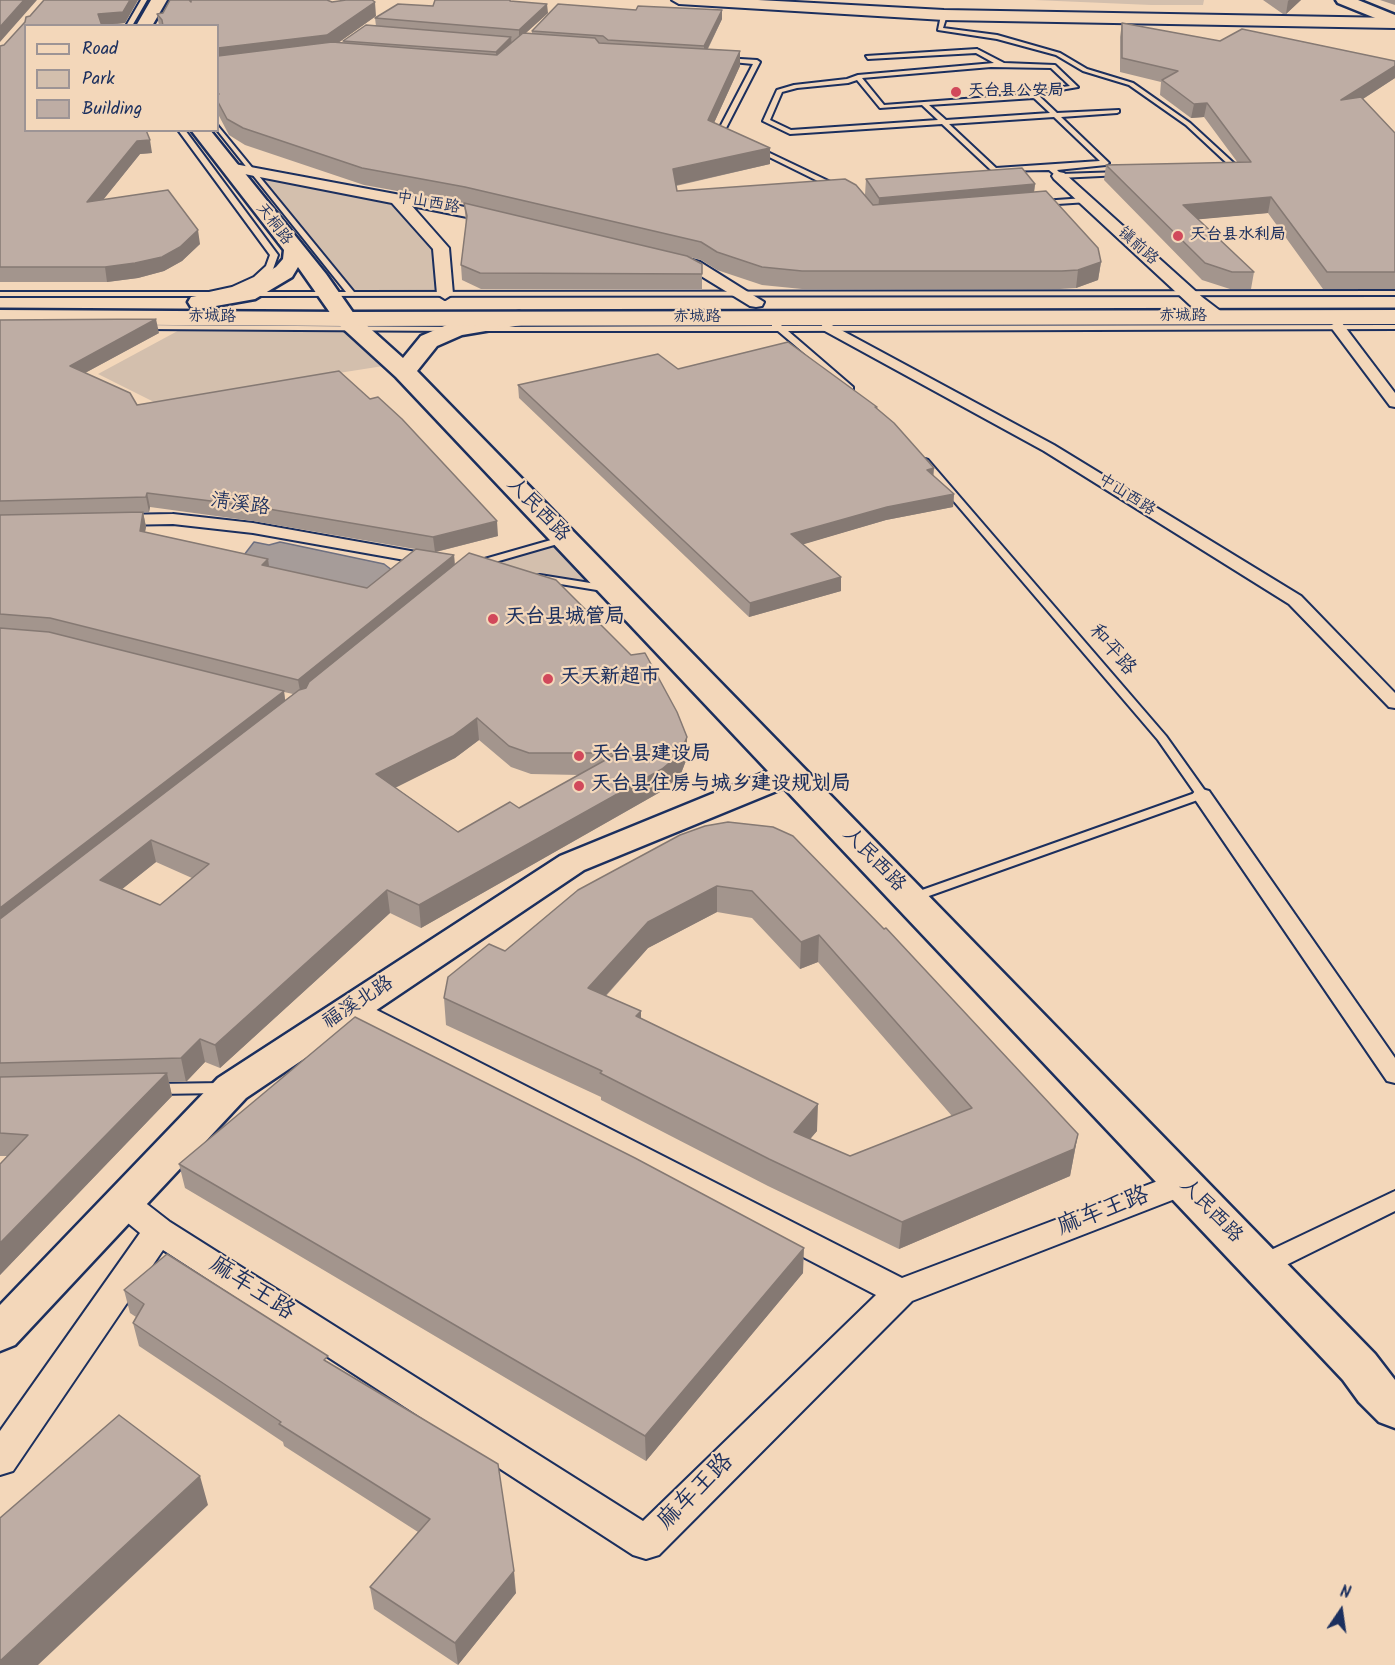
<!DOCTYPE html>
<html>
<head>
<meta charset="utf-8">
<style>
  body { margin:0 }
  #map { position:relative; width:1395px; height:1665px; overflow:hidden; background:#f3d7ba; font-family:Kalam,sans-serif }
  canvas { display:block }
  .legend { position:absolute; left:24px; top:24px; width:195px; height:108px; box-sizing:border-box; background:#f3d7ba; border:2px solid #9d9495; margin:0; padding:8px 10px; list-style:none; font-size:18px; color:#1b2f5e }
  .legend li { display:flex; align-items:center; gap:12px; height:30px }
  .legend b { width:30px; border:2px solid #9d9495 }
  .north { position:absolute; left:1311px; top:1581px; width:60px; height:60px; -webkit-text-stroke:4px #f3d7ba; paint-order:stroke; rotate:13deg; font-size:16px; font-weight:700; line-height:24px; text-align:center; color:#1b2f5e }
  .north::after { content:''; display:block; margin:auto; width:21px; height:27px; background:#1b2f5e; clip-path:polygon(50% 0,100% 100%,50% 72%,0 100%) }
</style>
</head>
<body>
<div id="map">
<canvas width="1395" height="1665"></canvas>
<ul class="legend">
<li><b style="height:8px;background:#f3d7ba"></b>Road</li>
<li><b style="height:16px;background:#d3bfad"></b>Park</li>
<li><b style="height:16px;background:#beada4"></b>Building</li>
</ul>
<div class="north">N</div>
</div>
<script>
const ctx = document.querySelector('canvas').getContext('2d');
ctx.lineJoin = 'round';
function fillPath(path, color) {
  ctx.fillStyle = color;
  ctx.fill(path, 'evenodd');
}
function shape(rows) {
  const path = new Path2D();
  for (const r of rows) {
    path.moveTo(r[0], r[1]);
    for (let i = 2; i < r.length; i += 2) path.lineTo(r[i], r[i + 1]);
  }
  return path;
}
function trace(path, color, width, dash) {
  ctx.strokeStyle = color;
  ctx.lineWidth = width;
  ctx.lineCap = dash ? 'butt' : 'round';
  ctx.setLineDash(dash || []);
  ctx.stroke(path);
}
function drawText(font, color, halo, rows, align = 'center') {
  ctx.font = font + ' Kalam,"LXGW WenKai TC",sans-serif';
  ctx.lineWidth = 4.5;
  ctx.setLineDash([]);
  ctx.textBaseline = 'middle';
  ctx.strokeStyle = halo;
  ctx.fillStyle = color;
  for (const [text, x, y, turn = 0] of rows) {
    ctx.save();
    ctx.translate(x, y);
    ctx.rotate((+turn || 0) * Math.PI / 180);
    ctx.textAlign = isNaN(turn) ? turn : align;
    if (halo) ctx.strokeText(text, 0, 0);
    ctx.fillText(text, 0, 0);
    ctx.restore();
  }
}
fillPath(shape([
  [1034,0,1204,0,1203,5,1151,5],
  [253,172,397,199,441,248,445,294,352,294],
  [185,327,356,328,396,364,154,402,98,374],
  [565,539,613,590,471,566]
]), '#d3bfad');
const water = shape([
  [254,542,269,545,280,542,384,564,397,574,377,590,280,580,244,555,254,542]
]);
fillPath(water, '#a69c99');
trace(water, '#6e7081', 1.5);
const service = shape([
  [141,0,147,0,132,26,126,26,141,0],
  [944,13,947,15,943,28,997,35,1060,53,1087,69,1133,83,1190,123,1239,168,1236,170,1226,169,1226,167,1230,166,1186,125,1129,85,1083,71,1056,55,997,39,938,30,941,15,944,13],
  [977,49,1004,63,1055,65,1078,87,1037,94,1057,113,1119,110,1119,112,1117,113,1061,117,1109,163,1106,165,1057,170,1061,174,1120,172,1123,174,1122,175,1059,178,1049,170,992,171,942,124,790,134,763,121,777,90,794,85,847,79,858,75,994,63,976,53,868,59,866,56,977,49],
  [991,67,1051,68,1070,86,1033,91,1030,93,1031,94,884,105,862,78,991,67],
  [857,80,880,108,922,105,938,120,791,130,770,120,782,92,797,88,848,83,857,80],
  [1034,98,1050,113,946,120,929,105,1034,98],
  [1054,117,1100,161,996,168,949,124,1054,117],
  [724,58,757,60,760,62,725,130,732,135,729,137,718,131,753,64,722,61,724,58],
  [218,126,354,292,1395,291,1395,295,247,296,244,296,244,292,346,292,217,130,218,126],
  [178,130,185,130,278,255,273,269,260,281,237,291,224,293,224,296,0,296,0,292,209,292,232,287,254,277,266,266,270,255,178,130],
  [753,147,757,147,841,187,834,189,753,149,753,147],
  [1085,198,1088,198,1088,202,1042,205,1038,203,1042,201,1085,198],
  [772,322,778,322,782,326,1395,325,1395,329,788,331,853,387,853,391,850,392,778,331,484,331,480,329,484,327,772,326,772,322],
  [139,325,455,327,459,329,455,331,142,329,138,327,139,325],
  [925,459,928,460,1166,736,1208,795,1206,797,912,902,906,898,908,895,1195,793,1158,740,922,464,920,462,925,459],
  [565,536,568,537,568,541,478,567,473,564,474,562,565,536],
  [540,575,609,586,614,589,609,592,536,580,536,576,540,575],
  [222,1083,227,1084,229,1088,227,1092,222,1093,156,1094,151,1093,149,1089,151,1085,156,1084,222,1083]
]);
const pedestrian = shape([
  [1337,322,1342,323,1395,393,1395,407,1390,406,1330,326,1337,322],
  [828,323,1054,445,1301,596,1395,693,1395,708,1389,707,1289,604,1044,451,823,330,821,327,823,324,828,323],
  [173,514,253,523,433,555,441,560,433,565,253,533,173,524,118,525,110,520,118,515,173,514],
  [1202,789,1209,791,1395,1058,1395,1083,1387,1081,1192,795,1195,791,1202,789],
  [1395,1191,1395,1211,1270,1273,1261,1276,1252,1273,1249,1266,1252,1259,1395,1191]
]);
const minor = shape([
  [229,163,497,213,505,218,497,223,412,206,449,248,453,294,445,299,437,294,433,249,392,203,224,170,222,167,229,163],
  [1059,172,1064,173,1202,297,1223,313,1226,317,1223,321,1211,321,1190,305,1054,179,1052,176,1054,173,1059,172],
  [670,254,700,262,764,302,762,306,756,307,750,306,688,268,664,262,662,259,664,256,670,254],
  [351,999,361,1002,902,1278,1171,1176,1182,1172,1193,1176,1198,1184,1193,1192,912,1301,659,1555,646,1559,633,1555,163,1250,13,1471,0,1475,0,1431,140,1233,112,1210,107,1202,112,1194,123,1190,134,1194,170,1222,643,1521,876,1295,341,1016,337,1009,341,1002,351,999]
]);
const tertiary = shape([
  [672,0,758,0,944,10,1395,18,1395,28,944,20,679,4,672,0]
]);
const secondary = shape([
  [151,0,167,0,152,26,136,26,151,0],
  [1336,0,1358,0,1395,15,1395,26,1338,3,1336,0],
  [191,130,210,130,326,274,354,314,403,358,421,336,449,324,519,312,527,314,530,319,527,324,462,335,437,346,417,371,1375,1354,1395,1380,1395,1428,1379,1422,1359,1402,1343,1380,784,788,584,870,246,1098,15,1345,0,1351,0,1305,218,1078,560,856,768,771,396,377,338,324,298,267,292,277,255,299,199,309,191,307,188,302,191,297,241,288,276,267,283,259,284,250,191,130]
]);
const primary = shape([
  [0,310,346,312,1395,310,1395,324,346,326,0,324,0,310]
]);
trace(service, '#1b2f5e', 4);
trace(pedestrian, '#1b2f5e', 4);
trace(minor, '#1b2f5e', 4);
trace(tertiary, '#1b2f5e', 4);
trace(secondary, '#1b2f5e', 5);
trace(primary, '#1b2f5e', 5);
fillPath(service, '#f3d7ba');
fillPath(pedestrian, '#f3d7ba');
fillPath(minor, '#f3d7ba');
fillPath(tertiary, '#f3d7ba');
fillPath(secondary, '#f3d7ba');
fillPath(primary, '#f3d7ba');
fillPath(shape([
  [44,0,138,0,125,23,102,26,26,26,152,153,140,154,103,200,200,244,182,261,164,271,138,278,107,282,0,282,0,46,4,45],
  [1263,0,1301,0,1286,14,1283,14],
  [1380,0,1395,0,1395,5],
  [510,1,548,13,526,33,532,33,532,31,636,10,722,10,722,19,708,49,740,51,740,66,714,123,770,164,676,186,677,191,865,195,866,179,1035,184,1034,192,1101,262,1098,280,1076,288,1060,289,802,289,762,285,717,270,701,260,690,257,702,264,702,289,481,289,462,280,461,265,466,223,464,203,364,185,245,145,229,135,218,114,218,26,159,26,157,14,163,13,191,2,332,2,376,16,338,43,344,43,343,41,376,26,375,18,433,6],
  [1122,23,1220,41,1395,61,1395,78,1363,99,1395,133,1395,289,1323,289,1268,213,1198,219,1254,272,1251,289,1230,289,1202,280,1104,180,1106,165,1238,163,1204,117,1191,118,1160,95,1161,82,1120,72,1120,37],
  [0,320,159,333,85,373,137,405,498,536,436,552,454,555,455,565,687,737,687,758,680,776,662,791,421,928,390,913,220,1068,205,1062,186,1082,169,1082,172,1096,0,1275,0,1164,7,1156,0,1156],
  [150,507,253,521,415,549,367,588,269,567,268,559,145,532,146,527,143,512,149,512],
  [284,692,293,694,285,700],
  [479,740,511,767,531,774,579,775,519,808,458,832,395,787,455,758],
  [156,862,192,878,160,905,122,889],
  [678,369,877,407,877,409,934,476,954,494,953,507,886,520,803,544,841,577,841,591,749,617,519,398,518,385],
  [705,826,1078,1134,1070,1176,899,1249,768,1186,601,1100,601,1097,446,1025,444,998,505,951],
  [717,912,752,918,800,969,818,962,952,1116,850,1156,810,1139,817,1131,641,1018,641,1011,606,996,648,948],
  [179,1164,803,1273,646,1461,185,1188],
  [124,1290,329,1362,516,1593,458,1665,374,1609,370,1587,418,1532,284,1446,283,1442,139,1346,133,1323,136,1317,130,1313]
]), '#a3958d');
fillPath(shape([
  [24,0,37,0,0,42,0,27],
  [130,0,138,0,125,23,100,25,98,14],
  [1289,0,1301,0,1286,14,1288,1],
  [375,2,376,16,328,50,218,65,218,48],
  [547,4,548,13,519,39,519,30],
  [722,10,722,19,704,56,704,46],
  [511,37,512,47,496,62,496,52],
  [740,51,740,66,708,136,708,120],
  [1395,66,1395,78,1338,115,1341,100],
  [1207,103,1204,117,1191,118,1194,104],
  [150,140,152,153,140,154,90,216,87,202,137,141],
  [770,148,770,164,673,186,673,169],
  [1035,184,1033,200,878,214,879,198],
  [1271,197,1268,213,1181,221,1183,205],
  [198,230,200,244,182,261,164,271,138,278,107,282,105,267],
  [1101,262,1098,280,1076,288,1078,270],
  [156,319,159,333,72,380,70,366],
  [934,468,933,481,927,470],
  [147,493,150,507,149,512,146,497],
  [954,494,953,507,886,520,791,548,791,534,887,507],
  [143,512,146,527,142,546,140,531],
  [497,521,498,536,435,552,433,537],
  [454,555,455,571,301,696,298,680],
  [268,559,270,574,262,565],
  [841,577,841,591,749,617,750,603],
  [284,691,286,708,0,920,0,908],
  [477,718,479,740,455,758,379,796,376,774],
  [687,737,687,758,680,776,662,791,421,928,419,905],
  [151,840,156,862,106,902,100,880],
  [717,886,717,912,648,948,589,1014,588,988,648,922],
  [387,890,390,913,220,1068,215,1045],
  [819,935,818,962,800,969,801,942],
  [641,1011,641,1038,636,1016],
  [200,1039,205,1062,186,1082,181,1058],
  [167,1073,172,1096,0,1275,0,1243],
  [818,1104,817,1131,793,1159,794,1132],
  [1078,1134,1070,1176,899,1249,902,1222],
  [804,1248,803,1273,646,1461,645,1436],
  [200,1476,208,1505,38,1665,0,1665,0,1661],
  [514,1571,516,1593,458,1665,455,1643]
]), '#857973');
const building = shape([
  [0,0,24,0,0,27,0,0],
  [44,0,130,0,123,12,98,14,102,26,26,26,26,130,146,130,150,140,137,141,87,202,168,190,198,230,180,247,162,257,135,263,105,267,0,267,0,46,4,45,25,22,26,17,30,16,44,0],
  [170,0,189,0,191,2,191,0,327,0,332,2,346,0,372,0,375,2,327,35,218,48,218,26,163,26,162,20,157,14,163,13,170,0],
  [435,0,510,0,510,1,547,4,519,30,375,18,398,4,433,6,435,0],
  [558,4,636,10,638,6,722,10,704,46,608,40,603,36,532,31,558,4],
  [1122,23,1220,41,1242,29,1395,61,1395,66,1341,100,1361,97,1395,133,1395,272,1327,272,1271,197,1183,205,1254,272,1232,272,1205,263,1106,165,1251,162,1207,103,1194,104,1162,80,1178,71,1122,58,1122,23],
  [366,25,511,37,496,52,343,41,366,25],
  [523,33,595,38,599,43,740,51,708,120,770,148,673,169,677,191,845,179,856,185,873,205,1046,191,1098,248,1101,262,1078,270,1062,271,802,271,762,267,717,252,701,242,465,187,362,168,243,128,227,119,218,102,218,95,219,94,218,93,218,56,332,42,497,55,523,33],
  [1022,168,1035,184,879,198,866,179,1022,168],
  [464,203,687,256,702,264,702,274,480,273,461,265,467,216,464,203],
  [156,319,70,366,130,393,137,405,339,371,370,399,378,397,402,419,497,521,433,537,251,506,147,493,146,497,0,501,0,320,156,319],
  [788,342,877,407,875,407,894,423,934,468,927,470,954,494,887,507,791,534,841,577,750,603,518,385,658,354,678,369,788,342],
  [143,512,140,531,268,559,262,565,367,588,416,549,454,555,298,680,50,618,0,614,0,515,143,512],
  [469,553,556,580,631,655,645,653,677,712,687,737,680,754,662,769,419,905,387,890,215,1045,200,1039,181,1058,0,1063,0,919,299,690,306,688,309,682,469,553],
  [477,718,509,746,529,753,618,753,519,808,510,802,458,832,376,774,453,736,477,718],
  [151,840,209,864,160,905,100,880,151,840],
  [0,628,49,632,284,691,0,908,0,628],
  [728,822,773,827,793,836,884,929,886,928,1078,1134,1074,1149,902,1222,769,1159,600,1073,602,1071,444,998,448,977,489,944,505,951,578,890,680,835,705,826,728,822],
  [717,886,752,891,801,942,819,935,972,1108,850,1156,794,1132,818,1104,636,1016,641,1011,588,988,648,922,717,886],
  [355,1017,635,1158,804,1248,645,1436,179,1164,355,1017],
  [167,1073,0,1243,0,1164,28,1135,0,1133,0,1077,167,1073],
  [167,1254,328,1356,324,1360,498,1464,514,1571,455,1643,370,1587,430,1519,279,1424,281,1422,133,1323,144,1304,124,1290,167,1254],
  [119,1415,200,1476,0,1661,0,1518,119,1415]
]);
fillPath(building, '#beada4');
trace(building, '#857973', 1.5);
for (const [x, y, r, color] of [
  [956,92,6,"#d1495b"],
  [1178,236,6,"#d1495b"],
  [493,619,6,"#d1495b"],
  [548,679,6,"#d1495b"],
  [579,756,6,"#d1495b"],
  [579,786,6,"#d1495b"]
]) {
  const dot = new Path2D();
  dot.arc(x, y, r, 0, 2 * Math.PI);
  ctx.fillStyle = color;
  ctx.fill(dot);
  trace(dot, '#f3d7ba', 2);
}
drawText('bold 16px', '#1b2f5e', '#f3d7ba', [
  ["天台县公安局",968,92],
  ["天台县水利局",1190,236]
], 'left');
drawText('16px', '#1b2f5e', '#f3d7ba', [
  ["中山西路",428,204,10],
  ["天桐路",273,225,52],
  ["镇前路",1137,247,42],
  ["赤城路",1183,317],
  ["赤城路",212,318,1],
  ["赤城路",697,318],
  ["中山西路",1126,496,32]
]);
drawText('20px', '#1b2f5e', '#f3d7ba', [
  ["清溪路",240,506,8],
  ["人民西路",537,511,46],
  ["和平路",1111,651,49],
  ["人民西路",873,861,46],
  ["福溪北路",359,1004,-33],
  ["人民西路",1210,1212,46]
]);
drawText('bold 20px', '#1b2f5e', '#f3d7ba', [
  ["天台县城管局",505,619],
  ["天天新超市",560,679],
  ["天台县建设局",591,756],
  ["天台县住房与城乡建设规划局",591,786]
], 'left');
drawText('24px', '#1b2f5e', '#f3d7ba', [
  ["麻车王路",1104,1213,-21],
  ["麻车王路",251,1290,33],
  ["麻车王路",697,1493,-45]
]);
</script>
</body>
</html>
